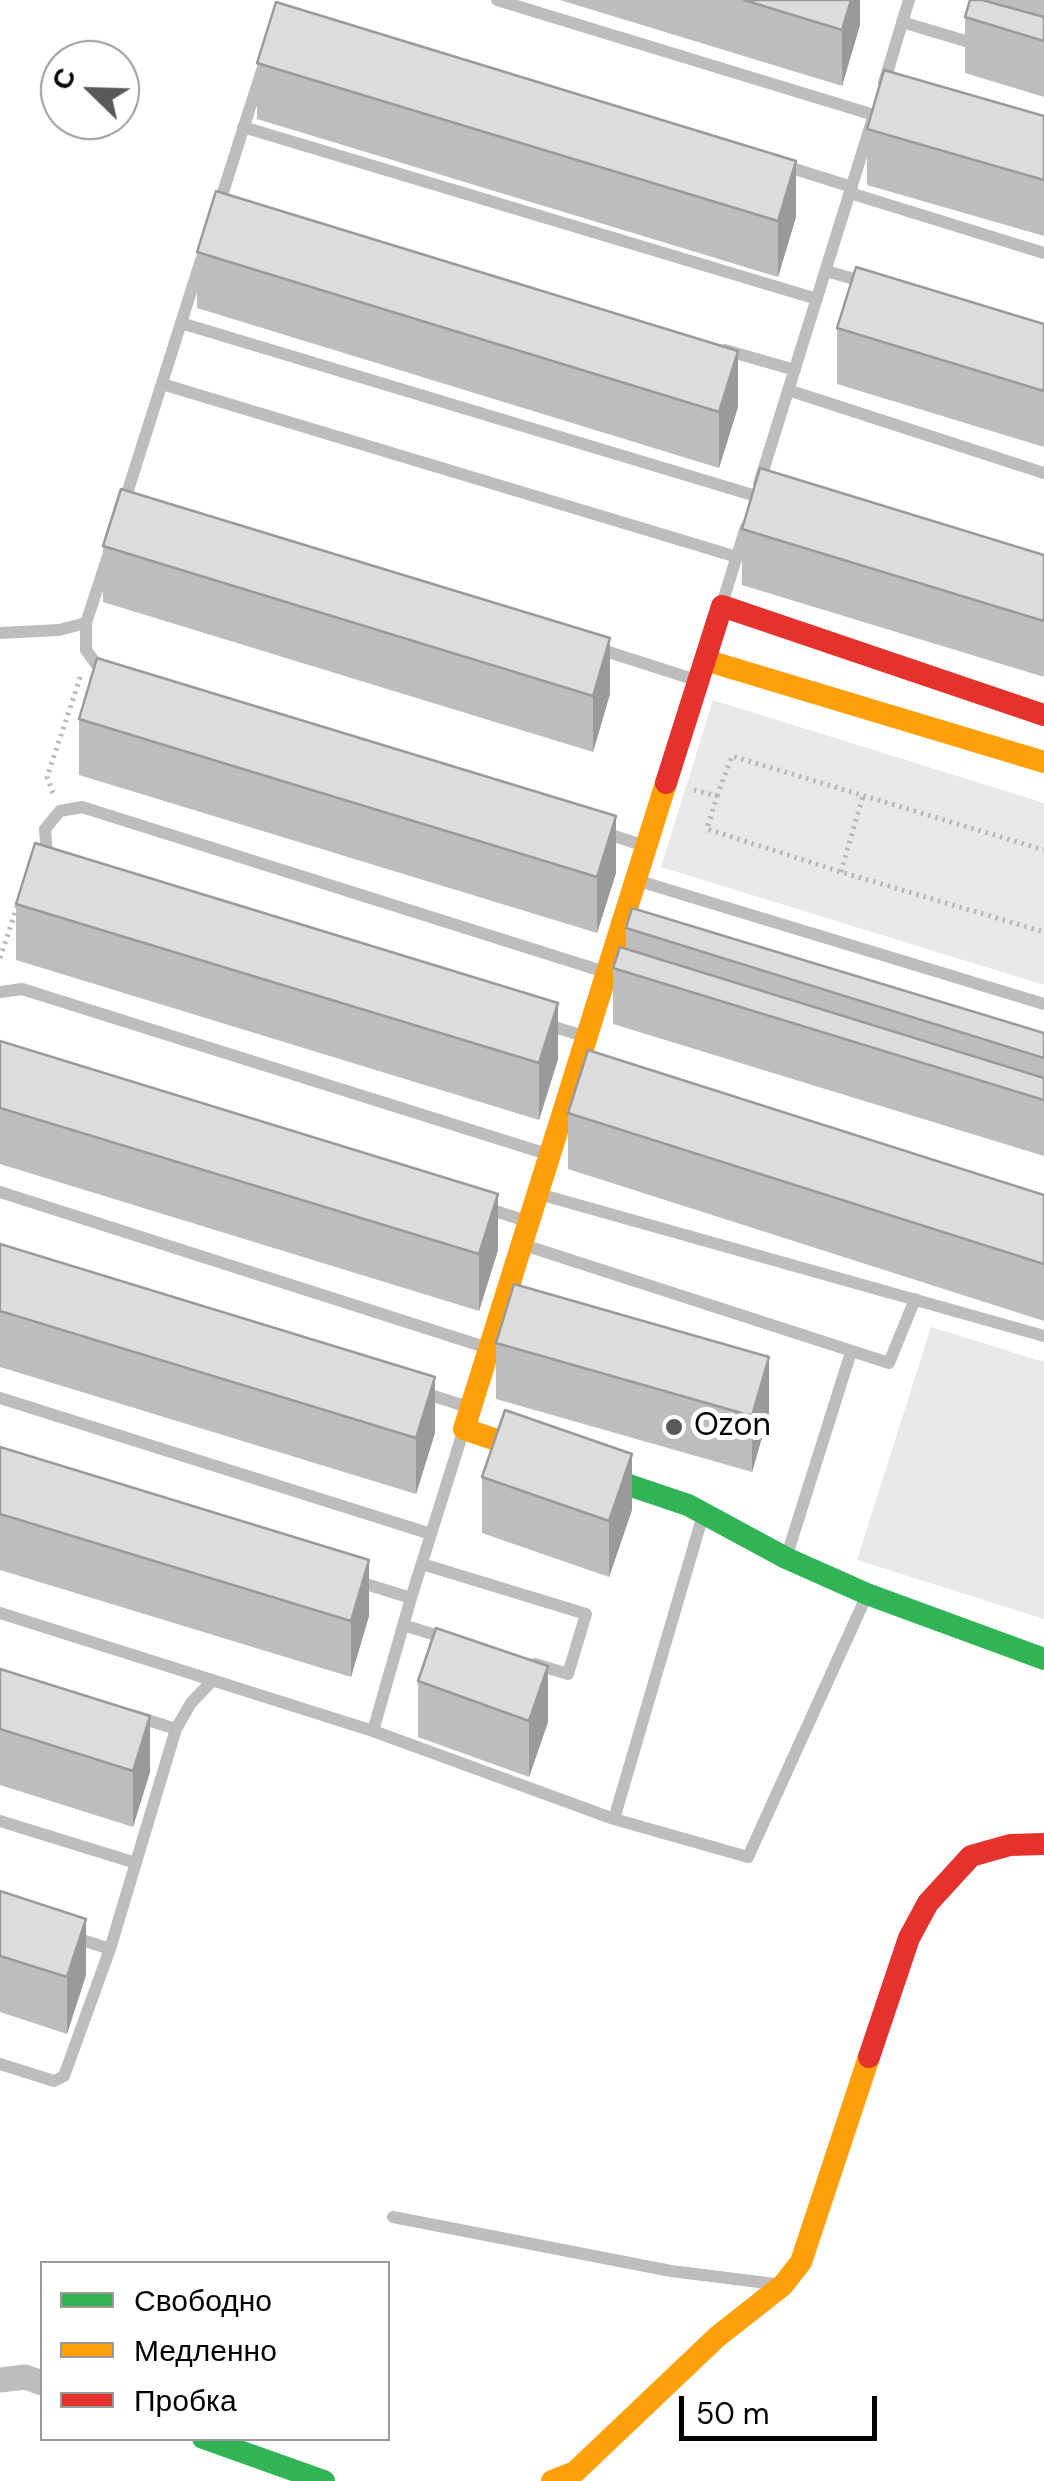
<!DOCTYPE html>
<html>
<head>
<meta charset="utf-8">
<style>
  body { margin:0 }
  #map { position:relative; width:1044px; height:2481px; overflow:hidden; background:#fff; font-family:"DM Sans",sans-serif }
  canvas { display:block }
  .legend { position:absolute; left:40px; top:2261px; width:350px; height:180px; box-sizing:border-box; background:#fff; border:2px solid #999; margin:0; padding:12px 18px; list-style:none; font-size:30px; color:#000 }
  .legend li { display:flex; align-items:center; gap:20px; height:50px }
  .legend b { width:50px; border:2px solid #999 }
  .north { position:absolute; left:40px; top:40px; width:100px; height:100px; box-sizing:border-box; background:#fff; border:2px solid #999; border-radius:50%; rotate:293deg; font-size:28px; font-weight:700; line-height:40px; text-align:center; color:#000 }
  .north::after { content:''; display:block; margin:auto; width:35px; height:45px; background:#595959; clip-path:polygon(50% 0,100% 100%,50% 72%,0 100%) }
  .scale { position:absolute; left:679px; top:2396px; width:198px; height:45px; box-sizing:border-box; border:5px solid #000; border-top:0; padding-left:12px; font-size:30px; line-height:35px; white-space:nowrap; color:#000; -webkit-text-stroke:8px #fff; paint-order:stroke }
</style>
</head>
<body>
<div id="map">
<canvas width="1044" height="2481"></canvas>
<ul class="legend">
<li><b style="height:12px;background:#30b455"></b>Свободно</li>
<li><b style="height:12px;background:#ff9f0a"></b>Медленно</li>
<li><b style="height:12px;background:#e5322d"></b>Пробка</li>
</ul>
<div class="north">С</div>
<div class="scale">50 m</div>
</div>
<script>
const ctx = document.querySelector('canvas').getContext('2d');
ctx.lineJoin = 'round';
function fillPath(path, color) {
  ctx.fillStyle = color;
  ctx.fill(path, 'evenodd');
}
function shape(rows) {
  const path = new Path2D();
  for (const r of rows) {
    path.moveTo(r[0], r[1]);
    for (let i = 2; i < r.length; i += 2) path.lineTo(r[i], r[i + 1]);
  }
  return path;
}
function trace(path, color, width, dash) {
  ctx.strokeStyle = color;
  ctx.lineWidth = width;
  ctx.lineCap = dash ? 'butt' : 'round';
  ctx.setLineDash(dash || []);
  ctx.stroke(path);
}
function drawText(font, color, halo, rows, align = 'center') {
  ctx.font = font + ' "DM Sans",sans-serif';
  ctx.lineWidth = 10;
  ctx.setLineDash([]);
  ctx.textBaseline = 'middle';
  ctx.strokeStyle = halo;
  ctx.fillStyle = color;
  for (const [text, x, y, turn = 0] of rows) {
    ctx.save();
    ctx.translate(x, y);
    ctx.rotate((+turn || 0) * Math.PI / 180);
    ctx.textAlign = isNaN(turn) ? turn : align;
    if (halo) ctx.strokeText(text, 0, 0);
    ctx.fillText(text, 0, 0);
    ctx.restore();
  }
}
fillPath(shape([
  [713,700,1044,803,1044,985,661,867],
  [931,1327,1044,1362,1044,1619,857,1560]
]), '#e8e8e8');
trace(shape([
  [694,790,717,796,707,829,841,872,1044,932],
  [53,793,47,777,81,675],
  [717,796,732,756,1044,850],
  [841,872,863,796],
  [0,958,18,904]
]), '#b8b8b8', 5, [2.5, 5]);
trace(shape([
  [497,0,874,115],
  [902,22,979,45],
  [884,83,909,0],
  [243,127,817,299],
  [782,165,852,187],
  [850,193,1044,253],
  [218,208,262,70],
  [826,271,865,282],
  [181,323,756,496],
  [725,350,795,370],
  [162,384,737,557],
  [788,390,1044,473],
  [759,484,872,121],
  [124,503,201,260],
  [722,604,746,527],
  [0,633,59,630,86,623],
  [596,648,696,680],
  [107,674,102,672,86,650,86,623,108,556],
  [602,832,645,846],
  [51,858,47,854,45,829,60,811,82,807,605,972],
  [639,881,1044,1004],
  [0,992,22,989,547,1154],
  [541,1023,584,1036],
  [0,1192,488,1348],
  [539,1194,1044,1336],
  [483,1207,526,1221],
  [524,1245,889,1363,915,1299],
  [421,1392,468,1407],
  [0,1398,431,1534],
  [787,1555,851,1352],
  [422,1564,586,1614,568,1674,535,1664],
  [356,1581,411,1598],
  [0,1613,373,1731,614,1819,748,1857,866,1597],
  [403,1625,449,1639],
  [135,1716,176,1729],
  [373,1731,411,1598,463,1432],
  [614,1819,703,1515],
  [0,1821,136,1863],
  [70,1936,110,1949],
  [0,2064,54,2081,64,2076,110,1949,176,1729,191,1703,213,1680],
  [393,2217,671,2271,775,2284]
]), '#bdbdbd', 12);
trace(shape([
  [0,2380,25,2377,42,2383]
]), '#bdbdbd', 25);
trace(shape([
  [590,1472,688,1505,786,1558,867,1594,1044,1659],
  [203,2438,324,2481]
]), '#30b455', 22);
trace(shape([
  [705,660,1044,762],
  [541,1455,464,1429,666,783],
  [552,2481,575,2472,717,2337,783,2285,801,2262,869,2057]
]), '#ff9f0a', 22);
trace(shape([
  [666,783,722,606,1044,715],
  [869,2057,909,1938,928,1903,971,1856,1010,1845,1044,1844]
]), '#e5322d', 22);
fillPath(shape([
  [560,0,860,0,860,25,842,86],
  [970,0,1044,0,1044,97,965,73,965,17],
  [257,63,796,217,778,277,257,119],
  [1044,116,1044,236,867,185,867,129],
  [197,252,738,407,719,468,197,308],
  [1044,324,1044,447,837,384,837,328],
  [742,529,1044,555,1044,677,742,585],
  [103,546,610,694,593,752,103,602],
  [79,719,616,873,597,933,79,775],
  [16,904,558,1059,539,1120,16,960],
  [626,928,1044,1033,1044,1156,613,1024,613,968,626,949],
  [0,1041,498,1250,479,1311,0,1164],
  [568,1113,1044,1195,1044,1321,568,1169],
  [0,1244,435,1433,416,1494,0,1367],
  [496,1343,769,1413,752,1472,496,1399],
  [0,1447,369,1616,351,1677,0,1570],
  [482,1477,632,1510,609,1577,482,1533],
  [0,1669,150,1772,133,1827,0,1785],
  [418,1681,548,1722,529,1777,418,1737],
  [0,1891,86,1975,67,2034,0,2012]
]), '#bdbdbd');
fillPath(shape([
  [851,0,860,0,860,25,842,86,842,30],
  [796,161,796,217,778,277,778,221],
  [738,351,738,407,719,468,719,412],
  [610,638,610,694,593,752,593,696],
  [616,816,616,873,597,933,597,877],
  [558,1003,558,1059,539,1120,539,1063],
  [498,1194,498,1250,479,1311,479,1254],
  [769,1357,769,1413,752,1472,752,1416],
  [435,1377,435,1433,416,1494,416,1438],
  [632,1454,632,1510,609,1577,609,1521],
  [369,1560,369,1616,351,1677,351,1621],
  [548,1666,548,1722,529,1777,529,1721],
  [150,1716,150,1772,133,1827,133,1771],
  [86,1919,86,1975,67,2034,67,1977]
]), '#9a9a9a');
const building = shape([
  [744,0,851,0,842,30,744,0],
  [970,0,982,0,1044,17,1044,41,965,17,970,0],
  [276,2,796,161,778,221,257,63,276,2],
  [884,70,1044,116,1044,180,867,129,884,70],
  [216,191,738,351,719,412,197,252,216,191],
  [856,267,1044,324,1044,391,837,328,856,267],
  [760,468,1044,555,1044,621,742,529,760,468],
  [121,489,610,638,593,696,103,546,121,489],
  [97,658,616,816,597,877,79,719,97,658],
  [35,843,558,1003,539,1063,16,904,35,843],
  [632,908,1044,1033,1044,1058,626,928,632,908],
  [620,947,1044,1078,1044,1100,613,968,620,947],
  [0,1041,498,1194,479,1254,0,1108,0,1041],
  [588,1050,1044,1195,1044,1264,568,1113,588,1050],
  [0,1244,435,1377,416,1438,0,1311,0,1244],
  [514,1284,769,1357,752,1416,496,1343,514,1284],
  [505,1410,632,1454,609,1521,482,1477,505,1410],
  [0,1447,369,1560,351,1621,0,1514,0,1447],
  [436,1628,548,1666,529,1721,418,1681,436,1628],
  [0,1669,150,1716,133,1771,0,1729,0,1669],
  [0,1891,86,1919,67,1977,0,1956,0,1891]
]);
fillPath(building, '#dcdcdc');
trace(building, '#9a9a9a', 2.5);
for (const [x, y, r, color] of [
  [674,1427,10,"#595959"]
]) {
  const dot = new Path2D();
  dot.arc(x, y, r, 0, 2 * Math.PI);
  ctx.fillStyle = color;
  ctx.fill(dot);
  trace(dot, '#fff', 4);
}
drawText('32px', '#000', '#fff', [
  ["Ozon",694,1427]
], 'left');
</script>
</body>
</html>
